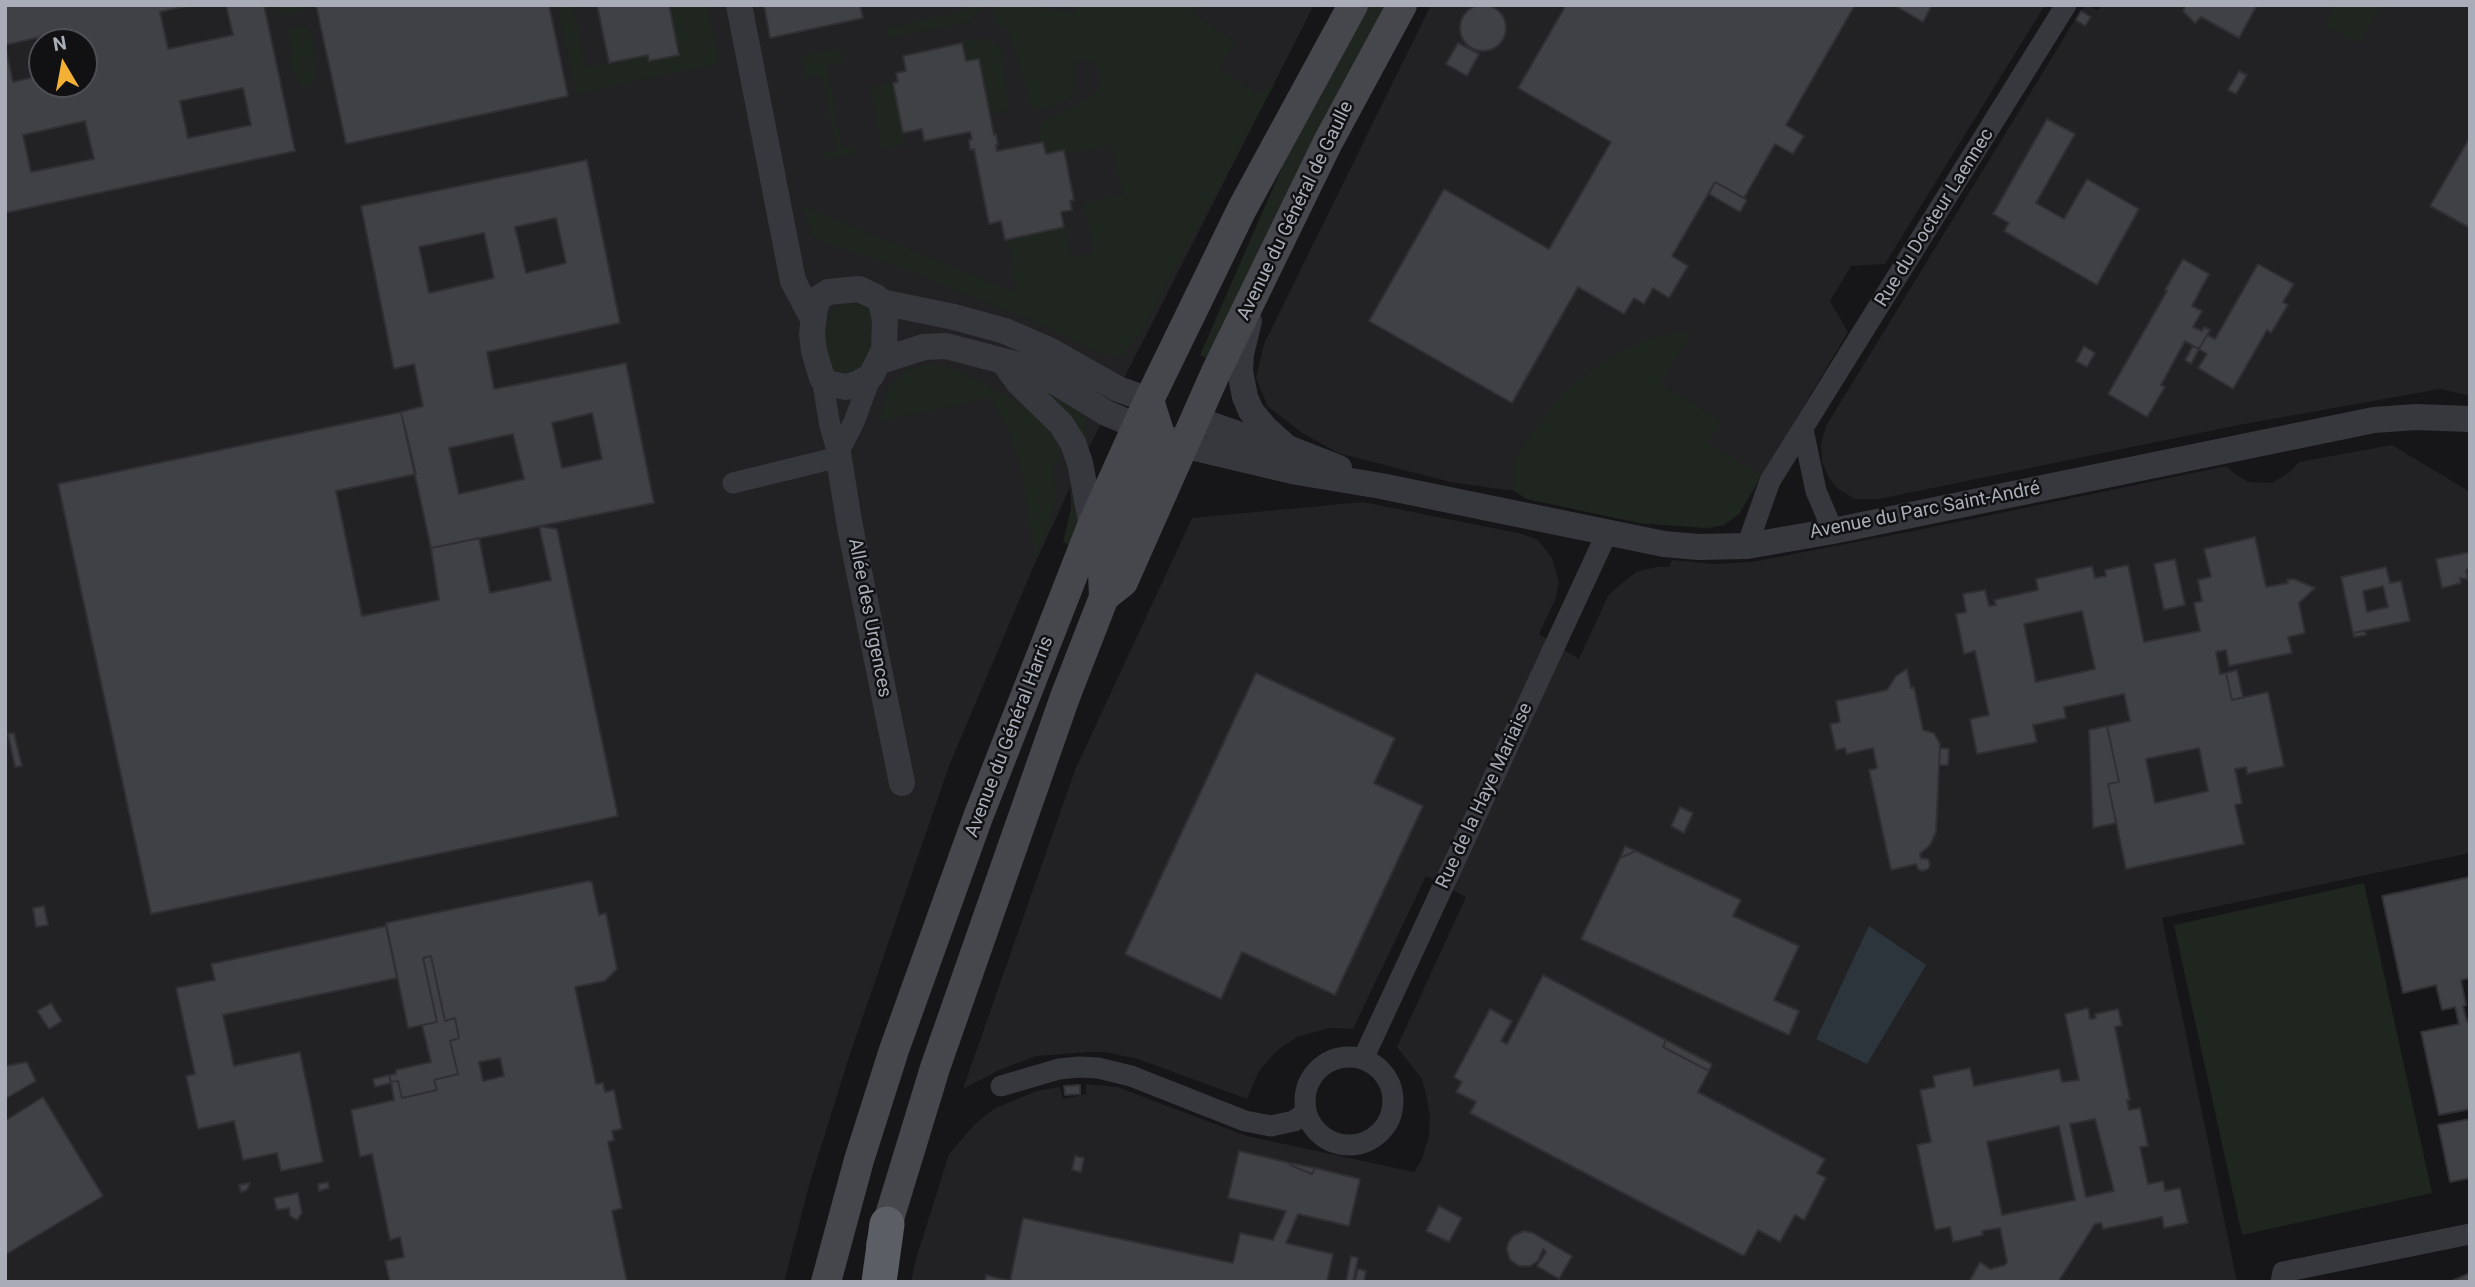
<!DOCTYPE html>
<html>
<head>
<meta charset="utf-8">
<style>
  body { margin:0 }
  #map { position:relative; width:2475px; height:1287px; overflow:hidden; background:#161618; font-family:Roboto,sans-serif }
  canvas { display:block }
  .frame { position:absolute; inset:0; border:7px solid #a8adb8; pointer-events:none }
  .north { position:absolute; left:28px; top:28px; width:70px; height:70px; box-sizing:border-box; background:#111113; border:2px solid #4d4f55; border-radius:50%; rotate:350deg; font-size:19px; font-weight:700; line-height:28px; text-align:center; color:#a8adb8 }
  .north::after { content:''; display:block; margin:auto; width:24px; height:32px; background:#f2b134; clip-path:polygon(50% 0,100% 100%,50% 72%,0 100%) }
</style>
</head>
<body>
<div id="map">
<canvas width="2475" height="1287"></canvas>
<div class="frame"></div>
<div class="north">N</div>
</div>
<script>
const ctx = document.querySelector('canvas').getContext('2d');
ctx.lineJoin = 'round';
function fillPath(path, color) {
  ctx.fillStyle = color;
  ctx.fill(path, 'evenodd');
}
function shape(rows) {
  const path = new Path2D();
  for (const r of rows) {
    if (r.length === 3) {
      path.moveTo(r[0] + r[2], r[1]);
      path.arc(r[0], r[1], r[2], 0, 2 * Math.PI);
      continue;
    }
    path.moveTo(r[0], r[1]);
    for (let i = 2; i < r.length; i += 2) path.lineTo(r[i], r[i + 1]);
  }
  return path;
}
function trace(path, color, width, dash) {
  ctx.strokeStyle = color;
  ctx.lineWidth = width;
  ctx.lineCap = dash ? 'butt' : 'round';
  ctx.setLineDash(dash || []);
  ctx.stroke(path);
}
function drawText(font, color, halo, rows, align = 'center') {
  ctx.font = font + ' Roboto,sans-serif';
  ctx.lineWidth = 5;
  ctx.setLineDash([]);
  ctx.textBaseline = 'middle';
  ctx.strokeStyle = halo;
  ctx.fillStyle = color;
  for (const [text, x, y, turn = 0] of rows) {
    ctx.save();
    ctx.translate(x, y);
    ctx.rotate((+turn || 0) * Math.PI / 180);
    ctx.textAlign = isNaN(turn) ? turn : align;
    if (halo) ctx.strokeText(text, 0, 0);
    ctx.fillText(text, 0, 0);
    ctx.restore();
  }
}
fillPath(shape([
  [5,5,1314,5,1087,451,1032,570,949,766,849,1057,810,1182,784,1282,5,1282],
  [42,42,84,42,84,84,42,84],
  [1431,5,2045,5,1885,264,1851,266,1830,301,1848,332,1739,514,1724,525,1707,528,1639,523,1527,499,1514,491,1450,482,1338,453,1304,434,1268,407,1256,378,1264,344],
  [2086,5,2098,10,2101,5,2470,5,2470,396,2440,389,2244,424,1879,499,1855,499,1838,489,1829,478,1822,462,1821,444,1826,426,2075,20],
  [2392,445,2470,492,2470,853,2162,918,2237,1282,911,1282,916,1259,949,1154,975,1124,994,1109,1036,1091,1060,1087,1063,1099,1086,1094,1086,1084,1117,1087,1247,1136,1414,1172,1422,1159,1429,1136,1430,1117,1426,1094,1422,1079,1397,1047,1466,897,1426,876,1353,1029,1329,1028,1297,1037,1279,1049,1268,1060,1258,1073,1247,1099,1138,1059,1105,1052,1089,1052,1036,1056,997,1071,963,1089,1075,770,1192,518,1363,502,1522,534,1538,540,1552,558,1559,583,1555,600,1539,634,1579,659,1608,596,1615,589,1636,572,1656,567,1669,567,1672,560,1713,564,1752,562,1918,530,2227,466,2232,472,2248,482,2272,483,2290,472,2299,462]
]), '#222225');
fillPath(shape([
  [277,5,302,5,302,13,280,15],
  [557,5,573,5,586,68,648,55,649,61,678,55,669,5,707,5,719,63,576,94],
  [967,5,983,5,969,22,889,38,886,28,965,11],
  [995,5,1023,5,1076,13,1075,5,1197,5,1192,13,1235,42,1219,68,1257,95,1275,83,1143,328,1129,348,1120,356,1099,353,1052,329,893,264,831,245,813,236,800,205,1016,293,1012,255,1005,240,1064,227,1072,257,1094,253,1084,204,1123,194,1111,144,1065,154,1064,150,1046,154,1043,142,1040,141,1038,136,1040,128,1045,120,1059,116,1097,92,1102,81,1102,71,1094,62,1081,59,1073,63,1074,91,1067,100,1037,111,1031,104,1007,27,998,25,993,19,992,12],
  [1369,5,1386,5,1208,359,1200,355,1297,133],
  [2335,5,2381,5,2359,43,2326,25],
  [306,26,312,38,316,81,302,87,289,66,291,50,288,29],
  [986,39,996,44,1001,50,1009,110,990,114,979,60,966,61,961,40],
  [838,49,843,58,843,62,827,65,842,148,856,147,854,154,830,159,821,153,837,150,822,75,806,78,800,56],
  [893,83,905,144,884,148,881,146,871,88],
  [843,303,856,303,866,307,878,323,869,359,856,374,839,375,829,365,824,338,829,314],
  [1677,332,1691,333,1660,384,1720,421,1707,443,1761,476,1739,514,1724,525,1707,528,1639,523,1527,499,1514,491,1514,460,1549,410,1572,386,1599,365,1624,350,1650,339],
  [929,364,952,368,1016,402,1043,422,1055,440,1060,455,1052,470,1056,488,1055,502,1050,523,1035,559,1021,467,1009,432,991,398,879,421,889,386,908,369],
  [1039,386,1087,417,1085,423,1089,441,1086,445],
  [1070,476,1079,518,1071,546,1063,542,1071,508],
  [2364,883,2432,1193,2242,1235,2174,925]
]), '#1e261f');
fillPath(shape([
  [1869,926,1926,965,1867,1064,1816,1039]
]), '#2c353c');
const building = shape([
  [5,5,191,5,160,12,168,49,233,35,226,5,264,5,295,151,5,213,5,46,13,82,42,75,42,84,84,84,84,42,69,42,67,31,5,45,5,5],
  [243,88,251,125,188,138,180,101,243,88],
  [85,121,94,159,31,172,23,135,85,121],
  [316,5,549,5,568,96,346,144,316,5],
  [597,5,669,5,679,55,649,61,648,55,609,63,597,5],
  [764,5,860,5,863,18,770,38,764,5],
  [1566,5,1855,5,1786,125,1804,136,1793,154,1775,144,1744,198,1715,182,1672,256,1688,266,1669,298,1653,288,1644,304,1634,298,1624,314,1578,287,1512,403,1369,321,1444,189,1549,249,1611,142,1518,88,1566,5],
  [1894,5,1932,5,1923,22,1894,5],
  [2181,5,2253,5,2256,7,2239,38,2201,17,2195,23,2183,11,2185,7,2181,5],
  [1483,28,23],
  [2081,11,2091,17,2085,26,2076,20,2081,11],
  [962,43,966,61,979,59,994,135,996,134,998,145,996,145,997,151,1043,142,1046,154,1064,150,1074,200,1070,201,1072,210,1061,212,1064,227,1005,240,1001,221,989,224,974,149,970,150,969,140,972,139,970,132,924,141,922,129,903,133,893,83,898,82,896,73,906,71,903,56,962,43],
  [1458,43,1479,54,1467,76,1446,64,1458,43],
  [2239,71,2247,75,2236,94,2228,90,2239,71],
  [2047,119,2075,134,2036,203,2064,219,2087,179,2139,209,2097,285,2004,231,2009,223,1993,214,2047,119],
  [2470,137,2470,228,2430,206,2470,137],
  [587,160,620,323,487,352,494,389,626,363,654,503,431,548,401,412,423,406,414,364,394,369,361,206,587,160],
  [556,218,566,263,526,273,515,227,556,218],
  [484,233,494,278,429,293,419,247,484,233],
  [592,413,602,459,562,468,552,423,592,413],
  [513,434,524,479,459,494,449,448,513,434],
  [1715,182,1747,200,1740,212,1709,194,1715,182],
  [2183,259,2209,274,2192,306,2202,311,2193,327,2202,331,2204,327,2210,330,2199,349,2185,341,2161,385,2165,387,2147,417,2108,394,2167,291,2165,290,2183,259],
  [2258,264,2294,284,2283,302,2288,305,2271,333,2267,330,2233,389,2198,368,2207,354,2199,349,2207,335,2215,339,2258,264],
  [2084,346,2095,353,2087,367,2076,361,2084,346],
  [2193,346,2199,349,2191,364,2185,360,2193,346],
  [401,412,416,474,336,491,362,616,439,600,431,548,479,538,490,593,551,580,539,526,557,529,618,816,151,914,58,484,401,412],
  [2255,537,2266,587,2288,583,2287,580,2294,579,2315,588,2299,603,2305,633,2288,637,2292,653,2229,666,2226,650,2216,652,2220,674,2226,673,2232,700,2268,692,2284,766,2247,774,2246,767,2235,769,2242,803,2235,805,2244,844,2126,869,2108,784,2119,782,2107,726,2130,721,2124,694,2064,707,2066,718,2033,725,2037,742,1977,754,1970,719,1989,715,1975,651,1964,654,1956,614,1966,612,1963,594,1985,590,1989,606,1996,605,1994,600,2038,590,2036,579,2092,566,2095,578,2106,576,2105,570,2128,565,2144,642,2200,631,2194,603,2202,601,2198,580,2211,577,2204,549,2255,537],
  [2082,611,2095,669,2036,682,2024,624,2082,611],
  [2199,748,2208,791,2155,803,2146,759,2199,748],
  [2470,552,2470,569,2466,570,2468,579,2460,578,2461,583,2442,588,2436,559,2470,552],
  [2175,559,2185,605,2164,610,2154,564,2175,559],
  [2386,567,2390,583,2401,581,2410,621,2353,633,2341,577,2386,567],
  [2383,586,2388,607,2367,612,2363,591,2383,586],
  [2365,631,2366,635,2354,637,2353,633,2365,631],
  [1907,669,1911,688,1914,687,1923,730,1934,733,1940,744,1936,832,1930,845,1920,854,1921,858,1928,859,1930,865,1928,869,1922,871,1918,869,1916,864,1891,870,1869,770,1877,768,1873,748,1847,754,1845,748,1836,750,1830,724,1840,722,1836,701,1887,690,1896,676,1907,669],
  [2237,670,2243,697,2232,700,2226,673,2237,670],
  [1256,673,1395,738,1374,783,1423,806,1335,995,1242,952,1221,999,1125,954,1256,673],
  [2107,726,2119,782,2108,784,2116,823,2093,828,2089,730,2107,726],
  [14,733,22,766,15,767,8,734,14,733],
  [1940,748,1949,749,1948,765,1939,765,1940,748],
  [1680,807,1693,813,1684,833,1671,826,1680,807],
  [1625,846,1636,851,1620,858,1625,846],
  [1636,851,1741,900,1733,916,1799,946,1774,1000,1799,1011,1789,1035,1581,939,1620,858,1636,851],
  [2470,877,2470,978,2461,980,2466,1005,2463,1006,2467,1022,2470,1021,2470,1109,2439,1115,2421,1032,2459,1024,2455,1007,2442,1010,2436,985,2403,993,2382,896,2470,877],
  [588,881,592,882,599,915,606,913,617,969,605,981,575,987,596,1084,603,1083,605,1092,614,1090,622,1129,612,1131,614,1140,608,1142,622,1208,612,1211,627,1282,390,1282,385,1261,404,1257,400,1237,390,1240,372,1154,360,1157,351,1110,394,1100,391,1082,398,1081,402,1098,437,1090,434,1080,458,1074,450,1041,459,1038,455,1018,445,1021,431,956,423,958,437,1022,408,1028,386,923,588,881],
  [500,1058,504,1076,483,1081,479,1062,500,1058],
  [44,906,48,925,36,927,33,908,44,906],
  [386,926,397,978,223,1015,234,1066,300,1052,323,1162,281,1171,277,1153,243,1160,234,1121,198,1129,186,1076,195,1074,176,988,215,980,211,964,386,926],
  [431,956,445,1021,455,1018,459,1038,450,1041,458,1074,434,1080,437,1090,402,1098,398,1081,391,1082,389,1075,396,1074,396,1070,431,1062,422,1025,437,1022,423,958,431,956],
  [1543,975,1666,1040,1663,1047,1709,1071,1698,1092,1825,1159,1817,1173,1826,1178,1804,1220,1795,1215,1780,1242,1758,1230,1744,1256,1470,1113,1476,1102,1456,1092,1462,1082,1454,1077,1490,1009,1512,1021,1501,1041,1507,1044,1543,975],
  [51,1003,62,1021,49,1029,37,1011,51,1003],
  [2088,1008,2090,1019,2096,1018,2095,1014,2118,1009,2122,1025,2115,1027,2130,1100,2127,1100,2129,1110,2140,1108,2148,1146,2140,1147,2148,1184,2163,1181,2165,1191,2180,1188,2188,1223,2164,1228,2162,1217,2103,1229,2101,1223,2095,1224,2058,1282,1969,1282,1980,1262,1990,1269,2005,1265,2007,1262,2000,1228,1982,1231,1983,1235,1953,1242,1950,1227,1935,1230,1917,1145,1931,1142,1920,1090,1935,1087,1933,1076,1970,1068,1974,1086,2059,1069,2062,1082,2079,1080,2065,1014,2088,1008],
  [2095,1119,2114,1191,2086,1197,2070,1124,2095,1119],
  [2059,1126,2075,1200,2002,1215,1987,1142,2059,1126],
  [1666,1040,1712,1064,1709,1071,1663,1047,1666,1040],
  [27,1062,36,1081,5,1099,5,1066,27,1062],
  [389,1075,391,1083,375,1087,373,1079,389,1075],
  [1080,1085,1080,1094,1065,1095,1064,1086,1080,1085],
  [43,1097,103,1196,5,1255,5,1121,43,1097],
  [2470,1119,2470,1178,2450,1182,2438,1125,2470,1119],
  [1239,1151,1290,1163,1290,1165,1312,1174,1315,1168,1360,1179,1349,1226,1298,1214,1286,1243,1333,1254,1327,1282,985,1282,986,1275,1010,1281,1023,1218,1233,1263,1240,1233,1273,1240,1286,1211,1228,1198,1239,1151],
  [1075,1156,1084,1158,1081,1172,1072,1170,1075,1156],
  [1290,1163,1315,1168,1312,1174,1290,1165,1290,1163],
  [328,1182,329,1188,319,1191,318,1184,328,1182],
  [250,1183,247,1190,241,1192,239,1185,250,1183],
  [298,1193,302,1213,297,1220,290,1216,289,1208,277,1210,274,1198,298,1193],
  [1439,1206,1462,1218,1449,1242,1426,1231,1439,1206],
  [1524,1231,1533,1233,1572,1256,1559,1279,1537,1266,1546,1252,1543,1249,1538,1261,1530,1266,1519,1266,1510,1260,1507,1250,1508,1243,1513,1236,1524,1231],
  [1351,1256,1358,1258,1353,1282,1346,1282,1351,1256],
  [1358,1269,1366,1271,1364,1281,1367,1282,1355,1282,1358,1269],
  [2470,1273,2470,1282,2450,1282,2470,1273]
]);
fillPath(building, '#404145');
trace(building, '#303034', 2);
trace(shape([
  [822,378,830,426,838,453],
  [1803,430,1816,491,1833,531],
  [838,453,854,422,871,376],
  [733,483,839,457],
  [1747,546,1770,481,2066,5],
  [1349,1101,44],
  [1363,1059,1607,533],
  [1001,1086,1059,1069,1079,1067,1098,1068,1131,1076,1245,1121,1271,1126,1294,1121,1306,1112],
  [2281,1282,2283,1272,2470,1234]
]), '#37383d', 21);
trace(shape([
  [739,5,793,281,812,317],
  [859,289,876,297,881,302,885,320,884,350,871,376,857,384,846,387,831,384,822,378,814,351,812,334,815,307,819,298,828,292,859,289],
  [881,302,954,317,1005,331,1051,351,1118,389,1149,400],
  [1249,321,1241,354,1240,371,1245,397,1251,411,1266,429,1286,447],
  [880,361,924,347,946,346,969,352,1034,369,1106,413,1183,445,1297,472,1381,486,1664,544,1698,547,1747,546,1833,531,2374,420,2416,417,2470,419],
  [1003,361,1019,383,1061,424,1073,443,1080,463,1092,526],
  [1195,419,1249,438,1288,448,1339,468],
  [838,453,850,527,902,783]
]), '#37383d', 26);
trace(shape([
  [1104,597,1123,582,1216,372,1328,142,1402,5],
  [881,1245,935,1068,1065,697,1104,597,1103,572,1137,484,1160,435,1149,400],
  [826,1282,859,1160,894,1050,978,817,1092,526,1149,400,1242,209,1353,5]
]), '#45474d', 30);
trace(shape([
  [879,1282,887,1224]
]), '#5b5e65', 35);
drawText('19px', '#a8adb8', '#111113', [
  ["Avenue du Général de Gaulle",1296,211,-64],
  ["Rue du Docteur Laennec",1935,218,-58],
  ["Avenue du Parc Saint-André",1925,511,-11],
  ["Allée des Urgences",869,618,79],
  ["Avenue du Général Harris",1010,737,-69],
  ["Rue de la Haye Mariaise",1485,796,-65]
]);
</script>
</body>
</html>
